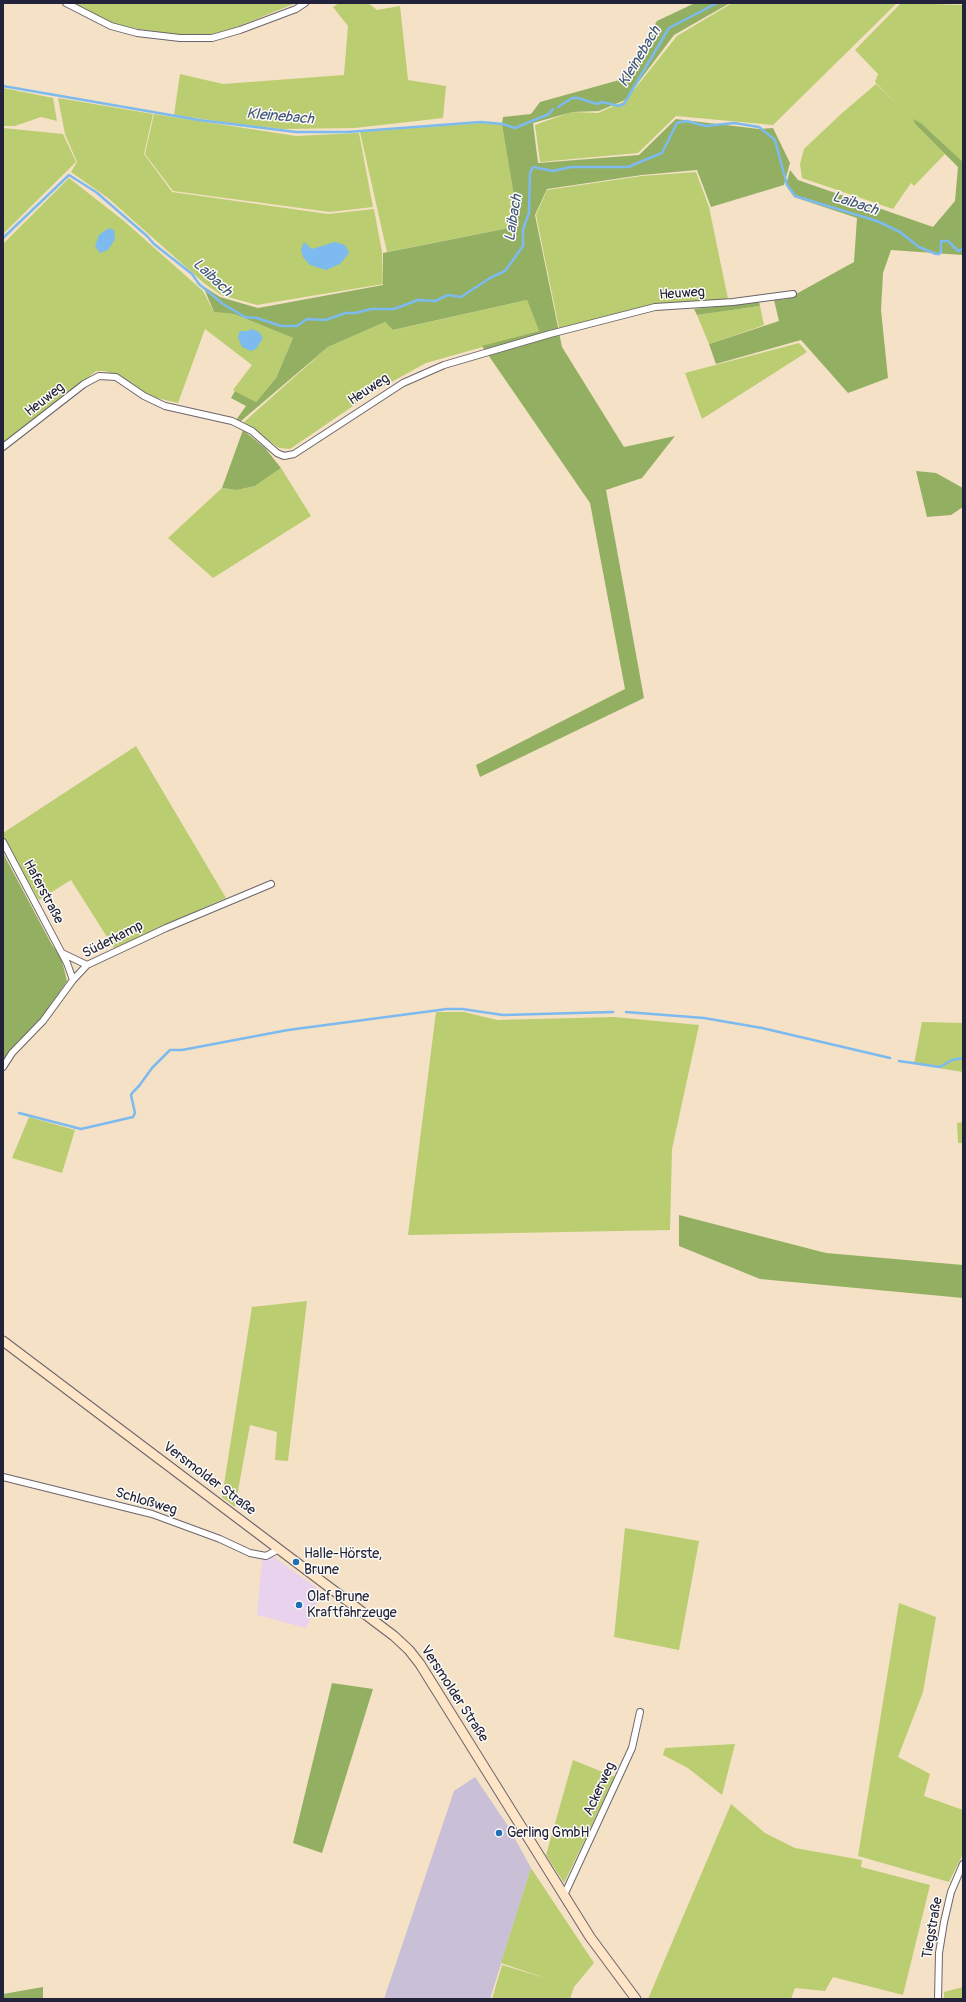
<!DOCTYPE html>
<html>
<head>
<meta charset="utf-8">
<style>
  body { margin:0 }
  #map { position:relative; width:966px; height:2002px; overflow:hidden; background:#f4e1c6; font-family:Pangolin,sans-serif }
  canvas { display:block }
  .frame { position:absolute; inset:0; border:4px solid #22223b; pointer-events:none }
</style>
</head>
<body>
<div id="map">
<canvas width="966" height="2002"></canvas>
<div class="frame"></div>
</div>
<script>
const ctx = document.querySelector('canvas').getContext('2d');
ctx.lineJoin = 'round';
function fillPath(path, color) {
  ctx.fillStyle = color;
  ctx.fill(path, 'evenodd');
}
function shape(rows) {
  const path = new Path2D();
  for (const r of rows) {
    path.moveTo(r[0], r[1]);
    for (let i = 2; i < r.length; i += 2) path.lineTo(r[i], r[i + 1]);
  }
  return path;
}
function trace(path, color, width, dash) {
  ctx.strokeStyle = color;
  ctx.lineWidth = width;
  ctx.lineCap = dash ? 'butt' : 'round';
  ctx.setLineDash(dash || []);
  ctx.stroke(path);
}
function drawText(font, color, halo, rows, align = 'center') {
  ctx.font = font + ' Pangolin,sans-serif';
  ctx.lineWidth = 3;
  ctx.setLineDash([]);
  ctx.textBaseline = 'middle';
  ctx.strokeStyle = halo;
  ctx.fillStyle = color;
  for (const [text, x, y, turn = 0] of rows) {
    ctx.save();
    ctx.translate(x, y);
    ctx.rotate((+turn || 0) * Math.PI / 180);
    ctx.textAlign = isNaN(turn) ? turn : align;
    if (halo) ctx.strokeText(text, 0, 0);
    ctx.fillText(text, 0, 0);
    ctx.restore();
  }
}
fillPath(shape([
  [274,1557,322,1592,306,1628,257,1615,262,1559]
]), '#e8d2ee');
fillPath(shape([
  [475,1777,508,1826,531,1868,490,1999,384,1999,454,1791]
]), '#c9bfd7');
fillPath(shape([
  [74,3,296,3,237,27,209,35,180,35,138,29,111,23],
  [339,3,368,3,377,10,400,6,408,80,446,86,443,118,355,128,282,129,244,125,174,115,180,74,223,84,344,75,348,26,333,7],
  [732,3,896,4,773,125,676,116,638,153,540,162,535,125,571,112,598,113,625,101,677,36],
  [901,3,963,5,963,162,921,123,914,120,915,124,945,154,914,186,911,183,893,209,802,178,800,164,804,149,841,114,876,84,900,107,875,82,878,74,855,50],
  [3,88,53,98,57,121,41,117,15,126,3,126],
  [58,98,153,114,144,154,172,192,328,214,374,209,382,252,383,284,257,305,221,295,205,284,108,198,71,172,77,162,65,134],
  [154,114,296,136,359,133,373,207,330,212,173,191,145,154],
  [482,123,502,125,519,226,387,252,360,132],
  [3,128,63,134,76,162,3,234],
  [696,172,709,207,728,299,645,308,559,328,536,215,547,190,642,176],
  [69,178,124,221,203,291,214,312,234,314,293,338,276,378,256,402,233,390,252,365,205,329,178,403,148,396,114,374,104,371,96,371,3,444,3,244],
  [527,300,539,331,426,363,375,391,290,449,279,448,244,422,328,347,385,322,394,330],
  [760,306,764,325,709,344,697,315],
  [799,343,807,352,702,419,685,373],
  [281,468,311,516,213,578,168,538,222,488,237,490,255,486],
  [136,746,226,898,114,948,71,880,39,900,3,839,3,833],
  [436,1012,464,1012,497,1020,614,1017,699,1025,672,1149,670,1230,408,1235],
  [922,1022,963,1023,963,1072,914,1064],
  [29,1117,75,1130,62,1173,12,1158],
  [963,1122,963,1143,958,1143,957,1123],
  [307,1301,288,1461,275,1460,277,1432,250,1425,235,1507,222,1497,252,1307],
  [625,1528,699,1541,679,1650,614,1637],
  [899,1603,936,1617,923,1692,898,1757,930,1774,924,1796,963,1810,963,1854,949,1882,858,1856],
  [735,1744,722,1795,688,1768,663,1755,665,1748],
  [573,1760,615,1777,564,1883,546,1855],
  [731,1804,765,1833,795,1848,862,1860,861,1867,930,1885,903,1995,833,1977,825,1991,795,1988,791,1999,648,1999],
  [531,1868,594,1963,574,1987,570,1999,492,1999,502,1965,548,1979,501,1963],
  [963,1987,963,1999,944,1999,944,1992]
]), '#bacd70');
fillPath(shape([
  [695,3,730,3,674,35,625,100,599,111,572,112,533,123,538,163,639,155,676,119,759,129,773,128,790,163,784,185,711,207,697,170,642,175,547,189,535,215,562,347,624,447,675,436,642,478,606,490,644,698,480,777,476,765,625,689,590,503,482,346,539,331,527,300,393,330,385,322,328,347,241,421,236,420,246,406,231,398,235,391,256,402,276,378,293,338,234,314,214,312,203,286,220,297,258,308,383,285,383,253,519,226,502,125,503,117,531,114,540,102,623,79,657,21],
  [913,119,921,123,963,162,963,255,891,250,883,273,881,310,888,378,848,393,801,340,716,364,709,344,779,321,774,300,787,299,854,262,857,218,794,197,786,185,790,170,798,180,933,227,955,201,958,167,915,124],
  [759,302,760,306,697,315,694,309],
  [243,430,265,448,281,468,255,486,237,490,222,488],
  [916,471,936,473,963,488,963,507,951,515,927,517],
  [3,853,52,945,61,957,67,981,40,1020,11,1050,3,1061],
  [679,1215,826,1253,963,1265,963,1298,760,1279,679,1246],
  [332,1683,373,1689,322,1853,293,1843],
  [43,1987,43,1999,3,1999,3,1994]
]), '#93b062');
fillPath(shape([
  [109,228,114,230,115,239,108,250,100,253,95,246,99,235],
  [304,242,312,249,335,242,345,245,349,253,340,264,326,270,310,265,303,257,301,250],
  [251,329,259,332,263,338,256,349,251,351,242,347,238,337,240,331,248,331]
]), '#7cbaef');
trace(shape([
  [3,86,199,120,296,132,348,132,481,122,503,124,515,128,549,114,553,109],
  [558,107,572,98,578,98,597,104,602,102,619,106,624,104,669,28,717,3],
  [3,238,69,175,96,192,147,236,154,244,192,274,199,284,223,304,245,317,257,318,281,326,297,326,307,319,325,320,346,313,356,313,371,309,394,309,418,300,435,301,448,295,461,297,490,278,505,271,523,246,523,229,529,213,530,173,533,167,553,171,571,167,628,167,662,153,677,123,686,121,706,126,734,123,759,127,775,140,787,185,795,196,877,221,900,232,919,247,936,254,939,254,941,252,941,241,948,241,958,251,963,249],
  [626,1012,704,1018,762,1028,890,1058],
  [899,1061,940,1067,952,1060,963,1058],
  [19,1113,81,1129,133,1117,135,1113,131,1095,133,1092,139,1086,152,1068,170,1050,182,1050,288,1030,447,1009,462,1009,503,1015,613,1012]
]), '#7cbaef', 2.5);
const street = shape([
  [66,3,111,26,137,33,180,38,212,38,240,30,296,9,305,3],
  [3,447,84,384,99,376,116,377,144,396,165,406,232,421,252,431,277,453,284,456,294,454,403,383,444,365,550,334,655,307,733,302,793,294],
  [3,842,67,963,73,980],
  [62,953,87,965],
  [3,1067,12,1053,43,1021,73,980,87,965,166,928,271,884],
  [3,1477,152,1514,220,1539,250,1553,266,1556,279,1549],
  [563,1893,566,1891,632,1748,640,1712],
  [938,1999,939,1953,944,1922,951,1892,963,1864]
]);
const secondary = shape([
  [3,1341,394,1636,409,1650,420,1664,590,1937,636,1999]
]);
trace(street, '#6c656c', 8);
trace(secondary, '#6c656c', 11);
trace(street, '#fff', 6);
trace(secondary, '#fde5c5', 9);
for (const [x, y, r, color] of [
  [296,1562,4,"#1f6fb2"],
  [299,1605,4,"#1f6fb2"],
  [499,1833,4,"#1f6fb2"]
]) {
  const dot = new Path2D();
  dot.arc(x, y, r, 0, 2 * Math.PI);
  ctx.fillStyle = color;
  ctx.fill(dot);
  trace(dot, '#fdfcf7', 1.5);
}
drawText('14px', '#22223b', '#fdfcf7', [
  ["Heuweg",682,294,-4],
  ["Heuweg",369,390,-33],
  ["Heuweg",45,400,-38],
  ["Haferstraße",43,892,62],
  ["Süderkamp",113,940,-27],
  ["Versmolder Straße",209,1479,37],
  ["Schloßweg",146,1502,17],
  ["Versmolder Straße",454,1694,57],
  ["Ackerweg",600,1789,-65],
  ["Tiegstraße",933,1928,-80]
]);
drawText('14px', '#22223b', '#fdfcf7', [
  ["Halle-Hörste,",304,1554],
  ["Brune",304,1570],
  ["Olaf Brune",307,1597],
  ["Kraftfahrzeuge",307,1613],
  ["Gerling GmbH",507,1833]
], 'left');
drawText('italic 15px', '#42577a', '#fdfcf7', [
  ["Kleinebach",640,57,-59],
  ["Kleinebach",280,117,5],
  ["Laibach",855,204,18],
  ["Laibach",514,218,-81],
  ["Laibach",212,278,43]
]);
</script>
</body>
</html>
